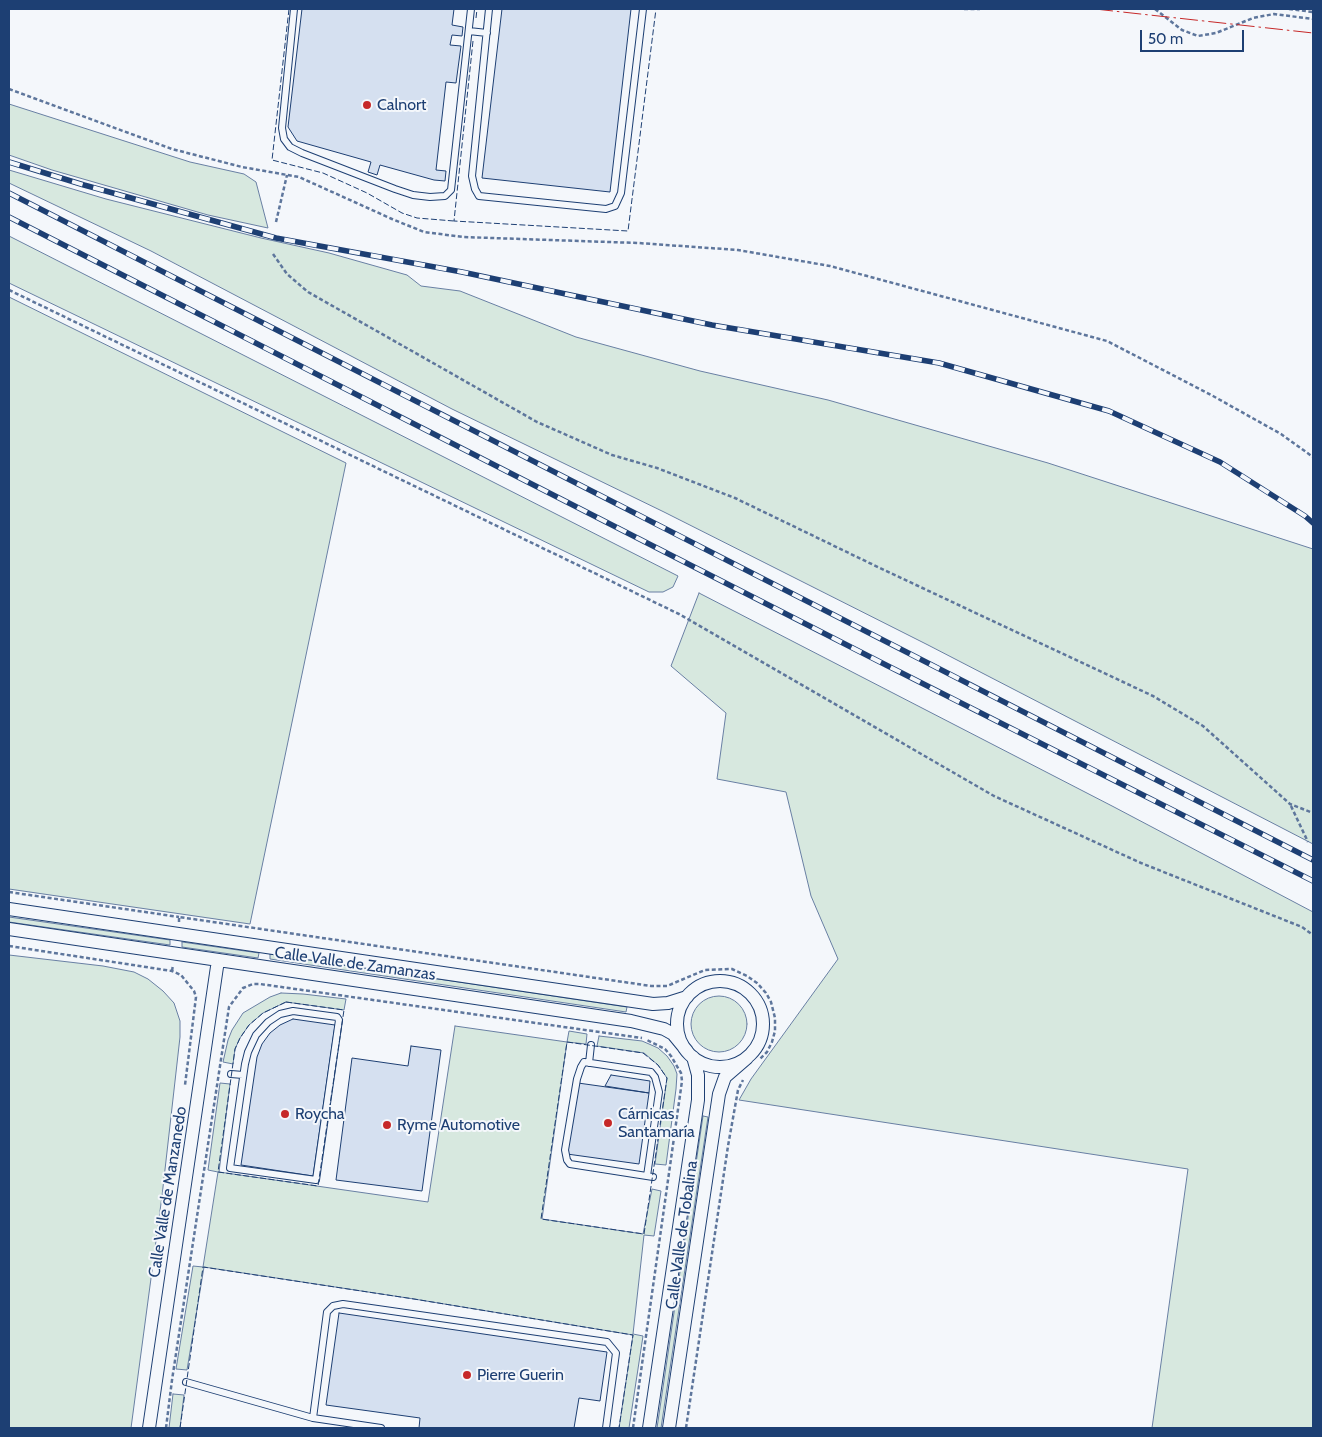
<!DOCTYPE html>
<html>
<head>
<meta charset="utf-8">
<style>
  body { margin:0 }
  #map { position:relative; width:1322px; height:1437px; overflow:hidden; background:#f4f7fb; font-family:Cabin,sans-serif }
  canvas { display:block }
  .frame { position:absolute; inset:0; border:10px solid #1d3f73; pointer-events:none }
  .scale { position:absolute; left:1140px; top:30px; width:104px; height:22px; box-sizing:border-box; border:2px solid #1d3f73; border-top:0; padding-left:6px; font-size:15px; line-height:18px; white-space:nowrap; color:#1d3f73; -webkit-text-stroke:4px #f4f7fb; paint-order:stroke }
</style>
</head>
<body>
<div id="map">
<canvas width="1322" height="1437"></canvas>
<div class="frame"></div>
<div class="scale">50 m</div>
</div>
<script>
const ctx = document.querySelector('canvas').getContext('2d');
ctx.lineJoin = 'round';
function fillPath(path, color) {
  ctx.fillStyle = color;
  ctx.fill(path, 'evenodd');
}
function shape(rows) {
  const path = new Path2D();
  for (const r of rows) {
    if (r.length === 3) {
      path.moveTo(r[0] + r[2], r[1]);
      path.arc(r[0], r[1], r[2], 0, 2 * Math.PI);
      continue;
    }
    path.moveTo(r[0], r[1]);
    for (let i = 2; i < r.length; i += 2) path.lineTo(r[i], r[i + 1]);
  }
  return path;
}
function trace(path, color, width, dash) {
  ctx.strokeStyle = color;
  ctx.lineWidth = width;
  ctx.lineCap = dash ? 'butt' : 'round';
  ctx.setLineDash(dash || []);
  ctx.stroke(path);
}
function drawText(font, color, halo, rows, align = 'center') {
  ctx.font = font + ' Cabin,sans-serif';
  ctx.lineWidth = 4;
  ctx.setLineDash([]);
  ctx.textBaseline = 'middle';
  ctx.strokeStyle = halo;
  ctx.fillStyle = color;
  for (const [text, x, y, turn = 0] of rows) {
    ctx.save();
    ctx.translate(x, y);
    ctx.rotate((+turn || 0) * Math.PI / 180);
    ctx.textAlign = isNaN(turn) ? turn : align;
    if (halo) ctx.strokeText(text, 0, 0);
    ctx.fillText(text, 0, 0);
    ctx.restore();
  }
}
const green = shape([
  [9,104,190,162,244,174,256,182,268,228,208,215,52,170,9,155,9,104],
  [9,170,106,199,261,238,329,253,407,275,421,286,460,291,576,337,700,371,828,400,1048,463,1313,549,1313,844,928,645,664,512,452,409,151,251,9,183,9,170],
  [9,236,678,576,673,587,663,592,649,592,9,283,9,236],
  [9,297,346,463,250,924,9,889,9,297],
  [699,593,1114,807,1313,912,1313,1428,1152,1428,1188,1169,739,1100,751,1079,838,959,811,896,786,792,717,779,726,713,671,666,699,593],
  [9,917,170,940,170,945,9,922,9,917],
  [182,942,259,953,258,958,182,947,182,942],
  [270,954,573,999,627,1007,626,1012,270,959,270,954],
  [9,955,103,966,134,972,148,979,163,991,174,1003,180,1021,180,1037,162,1196,131,1428,9,1428,9,955],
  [281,993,303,994,346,999,344,1010,286,1002,263,1013,249,1025,240,1038,235,1049,233,1064,223,1062,228,1040,232,1030,243,1013,270,997,281,993],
  [719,1024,28],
  [455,1026,567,1042,569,1031,587,1034,586,1044,567,1042,542,1219,643,1234,652,1189,661,1191,654,1236,644,1235,633,1334,643,1336,629,1428,619,1428,633,1335,414,1299,204,1267,187,1370,176,1369,193,1266,203,1267,218,1172,208,1170,220,1083,230,1084,219,1172,428,1202,455,1026],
  [599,1036,642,1041,649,1044,658,1048,667,1056,674,1066,677,1074,676,1089,666,1165,655,1164,667,1078,658,1065,644,1053,597,1046,599,1036],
  [703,1116,708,1117,661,1428,657,1428,703,1116],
  [173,1394,184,1395,180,1428,169,1428,173,1394]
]);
fillPath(green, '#d7e8df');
trace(green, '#687fa3', 1);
const building = shape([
  [302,9,454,9,452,25,463,27,462,36,452,35,450,45,461,46,456,83,446,82,436,170,446,171,445,181,434,180,380,165,377,175,368,172,371,162,297,141,288,127,302,9],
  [502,9,631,9,610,192,482,178,502,9],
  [293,1019,335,1025,313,1176,241,1165,257,1057,262,1044,270,1033,280,1025,293,1019],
  [411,1046,441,1050,422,1191,336,1180,352,1058,408,1066,411,1046],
  [611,1075,650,1081,649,1093,605,1086,611,1075],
  [578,1083,649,1093,639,1164,567,1154,578,1083],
  [339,1313,607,1352,600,1401,579,1398,574,1428,419,1428,420,1418,326,1405,339,1313]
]);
fillPath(building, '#d5e0f0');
trace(building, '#1d3f73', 1);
const service = shape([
  [294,9,282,128,284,139,290,147,302,153,395,189,413,195,430,197,445,196,451,190,471,9],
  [489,9,472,176,475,189,479,196,606,209,615,206,621,193,643,9],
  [469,31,487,33],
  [293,1011,337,1017,339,1020,316,1180,230,1168,245,1064,248,1052,256,1035,268,1022,280,1014,293,1011],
  [589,1063,591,1045],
  [231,1074,243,1075],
  [647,1176,659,1092,655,1077,651,1072,584,1062,581,1067,577,1079,565,1150,567,1160,570,1164,653,1177],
  [186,1382,313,1418,381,1428],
  [313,1418,327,1312,333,1306,343,1304,607,1342,616,1353,606,1428]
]);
const minor = shape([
  [9,909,653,1004,668,1003,687,997],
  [9,929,631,1021,664,1029,673,1034,687,1051],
  [720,1024,43],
  [149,1428,218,960],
  [649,1428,698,1100,698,1075,693,1057],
  [669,1428,719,1094,725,1077,747,1058]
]);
trace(service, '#1d3f73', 8);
trace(minor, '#1d3f73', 14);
trace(shape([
  [964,9,980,9],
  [1155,9,1182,30,1198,36,1216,33,1253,18,1274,14,1313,19],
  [1289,9,1313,12],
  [9,89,172,149,242,167,299,177,392,219,424,232,463,237,638,243,738,250,830,266,1107,341,1213,396,1281,434,1313,457],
  [276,222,287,175],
  [273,254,287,274,308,292,537,422,612,455,657,468,735,498,884,570,1153,696,1203,726,1290,804,1313,813],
  [9,290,679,614,994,796,1141,863,1302,927,1313,935],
  [1291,806,1308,842],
  [9,892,179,917],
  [179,922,179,917,651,986,667,986,705,970,732,969,747,976,757,983,766,993,771,1002,775,1018,775,1031,772,1042,767,1052,759,1060],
  [9,946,172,971,181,975,194,991,196,997,185,1085],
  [172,971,173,965],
  [166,1428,172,1380,229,1007,243,988,253,984,260,984,642,1038],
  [633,1428,682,1081,681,1073,671,1056,665,1049,647,1040],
  [686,1428,728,1146,738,1090,743,1080]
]), '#5e769c', 2.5, [4, 2.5]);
trace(service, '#f4f7fb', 6);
trace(minor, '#f4f7fb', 12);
const rail = shape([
  [9,162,84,185,276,238,462,272,712,325,939,363,1109,411,1220,462,1305,516,1313,523],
  [9,193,1313,860],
  [9,217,886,665,1313,881]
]);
trace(rail, '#1d3f73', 5.5);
trace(rail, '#f4f7fb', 4, [11]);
trace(shape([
  [289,9,272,160,323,173,367,193,402,213,417,218,454,221],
  [476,18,477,9],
  [473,41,454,221,628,231,656,9],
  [286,1002,344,1010,318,1186,218,1172,235,1049,240,1038,249,1025,263,1013,286,1002],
  [567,1042,643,1053,658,1065,667,1078,644,1234,541,1219,567,1042],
  [180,1428,203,1267,414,1299,633,1335,619,1428]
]), '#1d3f73', 1, [6, 2.5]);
trace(shape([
  [1095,9,1313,33]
]), '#c62828', 1, [18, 4, 2.5, 4]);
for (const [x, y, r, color] of [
  [367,105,5,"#c62828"],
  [285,1114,5,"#c62828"],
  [608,1123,5,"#c62828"],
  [387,1125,5,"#c62828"],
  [467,1375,5,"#c62828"]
]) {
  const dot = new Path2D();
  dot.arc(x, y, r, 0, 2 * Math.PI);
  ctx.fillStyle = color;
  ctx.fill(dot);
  trace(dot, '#f4f7fb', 2);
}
drawText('16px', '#1d3f73', '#f4f7fb', [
  ["Calnort",377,105],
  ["Roycha",295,1114],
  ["Cárnicas",618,1114],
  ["Santamaría",618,1132],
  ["Ryme Automotive",397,1125],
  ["Pierre Guerin",477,1375]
], 'left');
drawText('16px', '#1d3f73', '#f4f7fb', [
  ["Calle Valle de Zamanzas",355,964,8],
  ["Calle Valle de Manzanedo",168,1192,-81],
  ["Calle Valle de Tobalina",682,1235,-82]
]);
</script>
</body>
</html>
